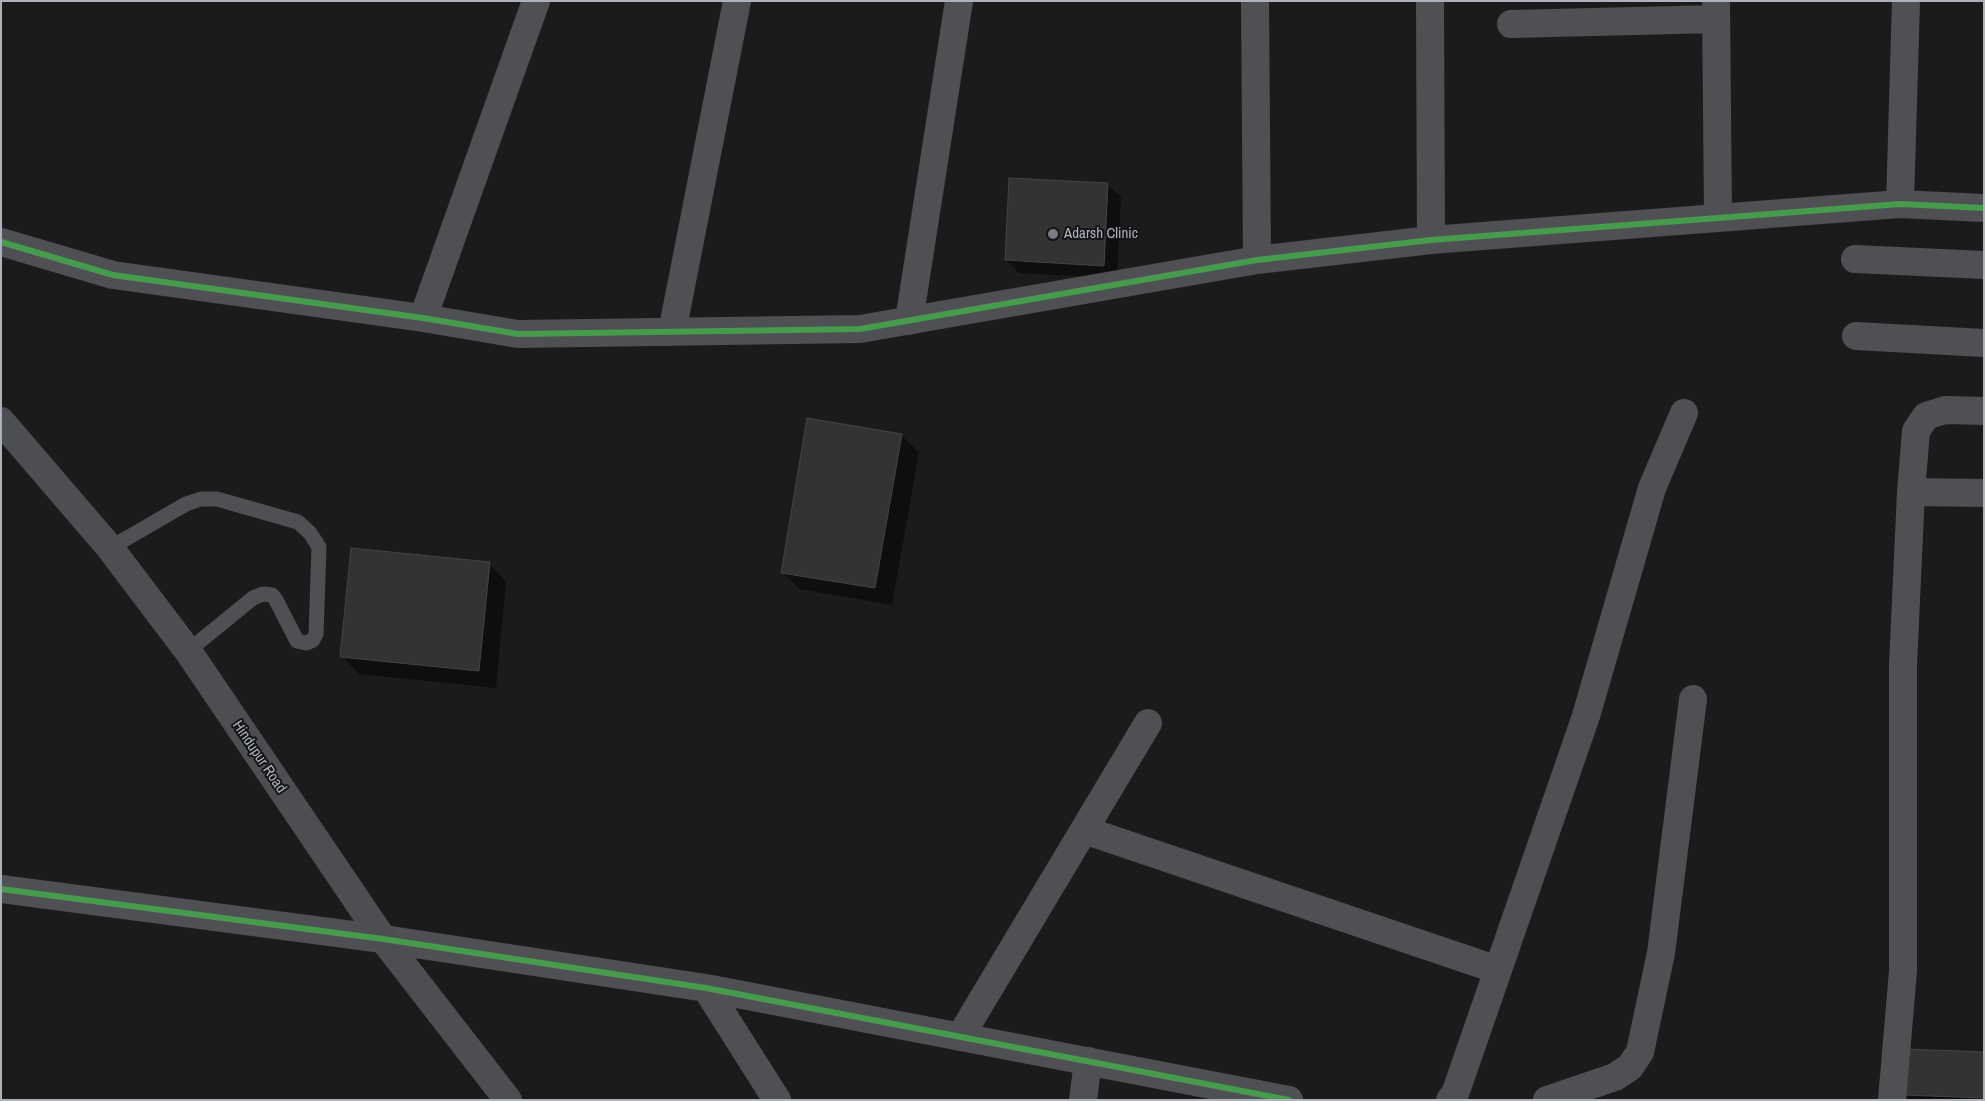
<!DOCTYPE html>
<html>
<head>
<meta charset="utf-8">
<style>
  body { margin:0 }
  #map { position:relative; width:1985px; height:1101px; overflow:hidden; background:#1b1b1b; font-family:"Archivo Narrow",sans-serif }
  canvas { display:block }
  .frame { position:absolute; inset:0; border:2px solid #acb1bb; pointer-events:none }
</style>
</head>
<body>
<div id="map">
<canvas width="1985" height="1101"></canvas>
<div class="frame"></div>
</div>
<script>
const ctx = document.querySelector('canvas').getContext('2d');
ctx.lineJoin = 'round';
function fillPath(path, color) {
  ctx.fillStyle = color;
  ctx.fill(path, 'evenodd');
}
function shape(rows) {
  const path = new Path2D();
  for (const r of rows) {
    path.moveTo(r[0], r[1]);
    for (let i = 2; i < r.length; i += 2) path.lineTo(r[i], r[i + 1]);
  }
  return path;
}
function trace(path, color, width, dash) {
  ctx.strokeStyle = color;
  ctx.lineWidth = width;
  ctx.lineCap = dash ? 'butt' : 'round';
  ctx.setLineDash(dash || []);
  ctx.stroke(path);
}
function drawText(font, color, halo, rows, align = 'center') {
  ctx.font = font + ' "Archivo Narrow",sans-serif';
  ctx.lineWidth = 4;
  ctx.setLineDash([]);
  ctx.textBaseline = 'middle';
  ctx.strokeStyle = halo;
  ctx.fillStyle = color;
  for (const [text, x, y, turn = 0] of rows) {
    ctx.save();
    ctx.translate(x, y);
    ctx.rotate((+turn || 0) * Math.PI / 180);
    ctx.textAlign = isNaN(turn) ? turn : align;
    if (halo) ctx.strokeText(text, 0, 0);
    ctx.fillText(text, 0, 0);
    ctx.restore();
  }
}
fillPath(shape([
  [1107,184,1121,197,1117,278,1019,273,1006,260],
  [901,435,919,452,892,605,799,589,782,572],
  [489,564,506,581,496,688,359,674,342,656],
  [1984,1054,1984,1100,1910,1100,1904,1094]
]), '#0007');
const building = shape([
  [1009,178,1108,183,1104,266,1005,260,1009,178],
  [807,418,902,434,875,588,781,573,807,418],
  [351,548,490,562,479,671,340,657,351,548],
  [1905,1049,1984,1052,1984,1098,1903,1095,1905,1049]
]);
fillPath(building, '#333');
trace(building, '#434447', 1);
trace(shape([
  [110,548,186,504,201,499,217,499,298,522,310,533,319,547,316,634,313,640,306,643,297,641,276,600,272,595,263,594,253,598,188,651]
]), '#4e5054', 15);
trace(shape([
  [1255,1,1257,260],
  [1430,1,1431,240],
  [1716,1,1718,217],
  [1511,24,1716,19],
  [1900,204,1906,1],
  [1,242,113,275,423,318,518,334,860,329,1257,260,1431,240,1900,204,1984,208],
  [1855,259,1984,265],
  [423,318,536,1],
  [909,321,959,1],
  [672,332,737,1],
  [1856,336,1984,343],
  [1911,492,1916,431,1926,416,1945,410,1984,411],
  [1084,830,1498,970],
  [1,889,383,939,706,988,1289,1100],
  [706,988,777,1100],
  [960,1037,1148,723],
  [1083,1100,1088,1061],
  [1450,1100,1455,1094,1586,716,1652,488,1684,413],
  [1547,1100,1615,1077,1630,1067,1640,1052,1661,953,1693,699],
  [1892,1100,1903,971,1903,665,1911,492,1984,493]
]), '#4e5054', 28);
trace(shape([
  [1,421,110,548,188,651,383,939,508,1100]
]), '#4d4e52', 28);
trace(shape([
  [1,242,113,275,423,318,518,334,860,329,1257,260,1431,240,1900,204,1984,208],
  [1,889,383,939,706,988,1289,1100]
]), '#469c4c', 6);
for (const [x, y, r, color] of [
  [1053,234,6,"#797c83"]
]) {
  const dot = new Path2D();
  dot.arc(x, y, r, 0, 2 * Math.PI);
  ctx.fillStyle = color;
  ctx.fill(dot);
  trace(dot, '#141417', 2);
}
drawText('15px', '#acb1bb', '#141417', [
  ["Adarsh Clinic",1064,234]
], 'left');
drawText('15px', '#acb1bb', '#141417', [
  ["Hindupur Road",259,757,56]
]);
</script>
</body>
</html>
